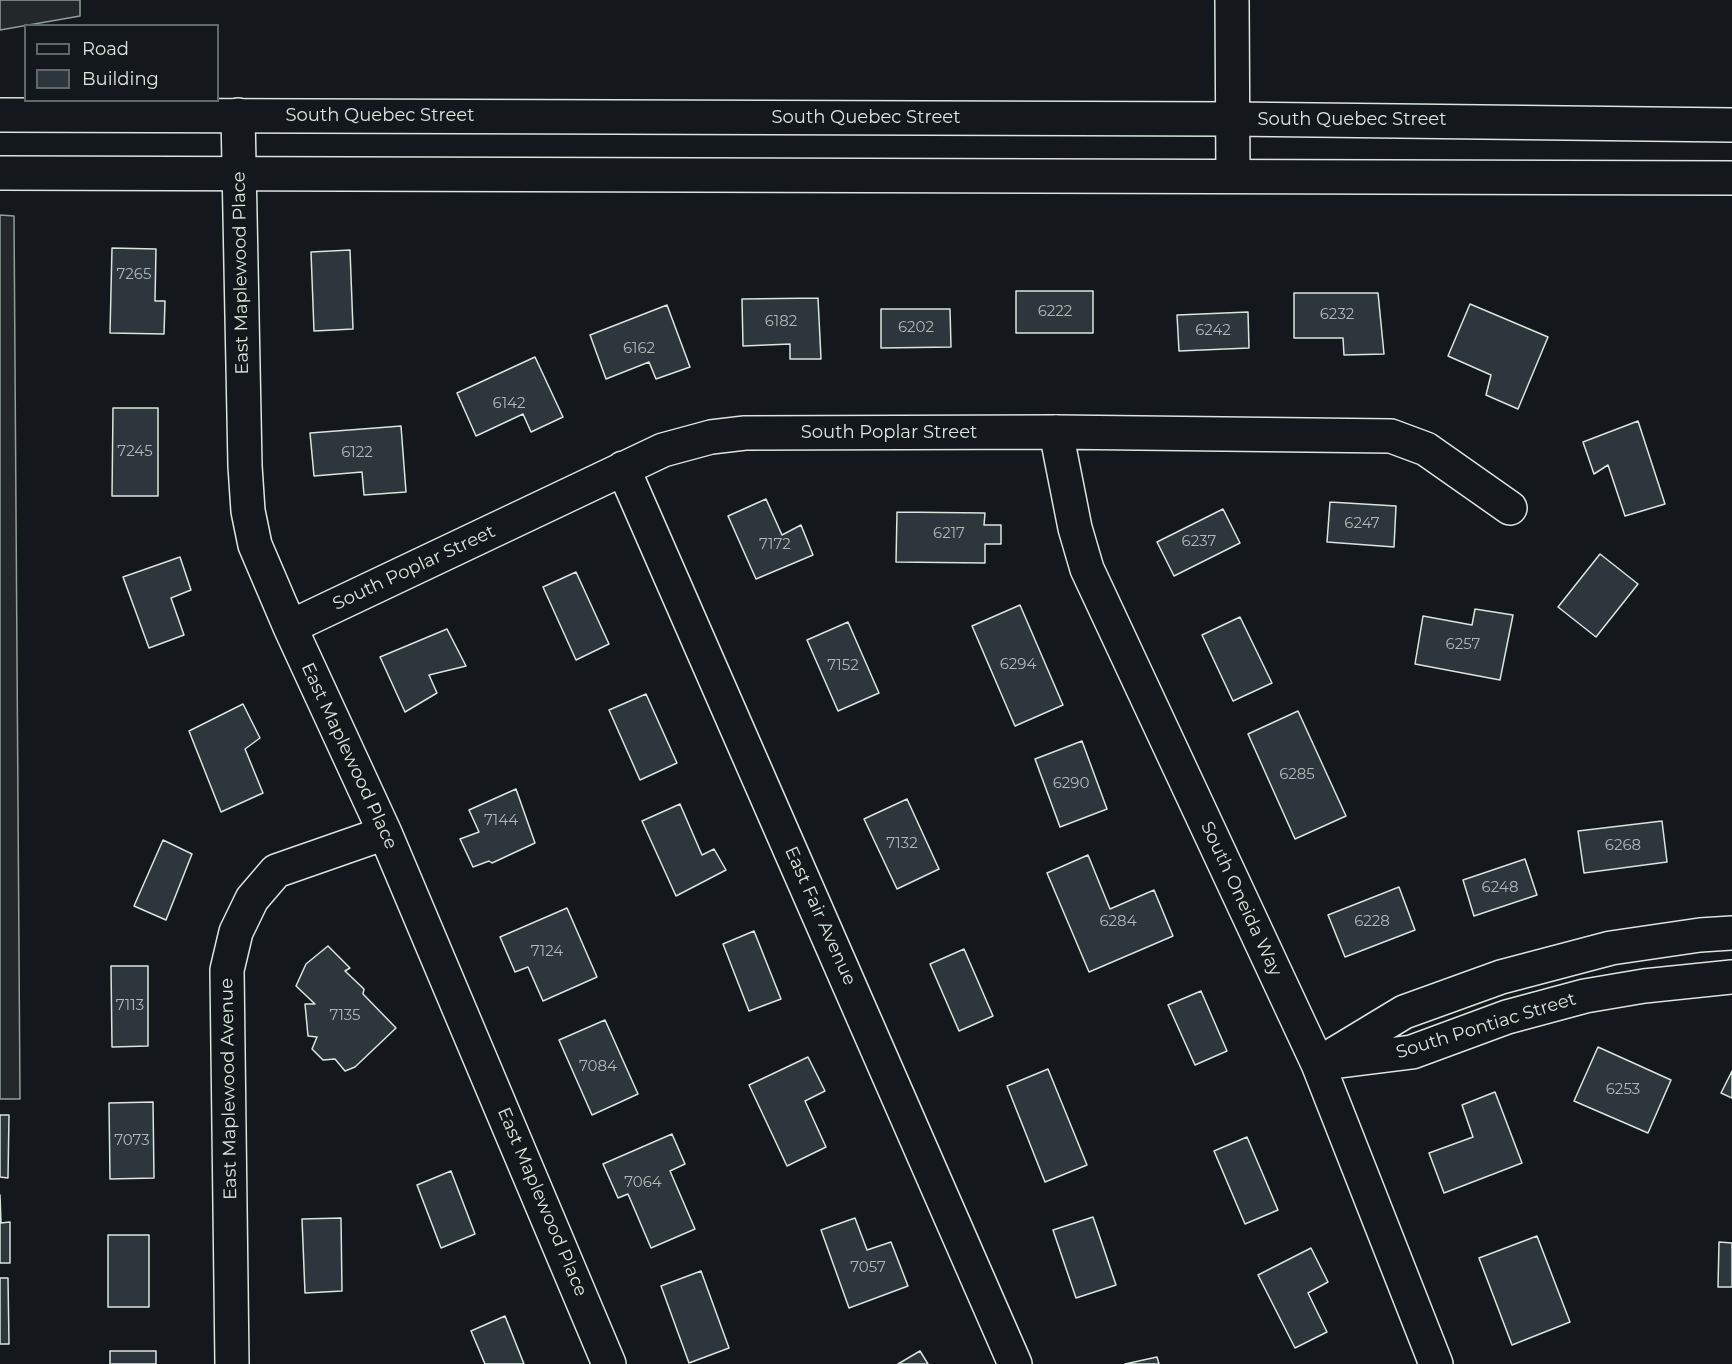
<!DOCTYPE html>
<html>
<head>
<meta charset="utf-8">
<style>
  body { margin:0 }
  #map { position:relative; width:1732px; height:1364px; overflow:hidden; background:#14181c; font-family:Montserrat,sans-serif }
  canvas { display:block }
  .legend { position:absolute; left:24px; top:24px; width:195px; height:78px; box-sizing:border-box; background:#14181c; border:2px solid #626a69; margin:0; padding:8px 10px; list-style:none; font-size:18px; color:#d8e6dc }
  .legend li { display:flex; align-items:center; gap:12px; height:30px }
  .legend b { width:30px; border:2px solid #626a69 }
</style>
</head>
<body>
<div id="map">
<canvas width="1732" height="1364"></canvas>
<ul class="legend">
<li><b style="height:8px;background:#14181c"></b>Road</li>
<li><b style="height:16px;background:#2c363c"></b>Building</li>
</ul>
</div>
<script>
const ctx = document.querySelector('canvas').getContext('2d');
ctx.lineJoin = 'round';
function fillPath(path, color) {
  ctx.fillStyle = color;
  ctx.fill(path, 'evenodd');
}
function shape(rows) {
  const path = new Path2D();
  for (const r of rows) {
    path.moveTo(r[0], r[1]);
    for (let i = 2; i < r.length; i += 2) path.lineTo(r[i], r[i + 1]);
  }
  return path;
}
function trace(path, color, width, dash) {
  ctx.strokeStyle = color;
  ctx.lineWidth = width;
  ctx.lineCap = dash ? 'butt' : 'round';
  ctx.setLineDash(dash || []);
  ctx.stroke(path);
}
function drawText(font, color, halo, rows, align = 'center') {
  ctx.font = font + ' Montserrat,sans-serif';
  ctx.lineWidth = 4.5;
  ctx.setLineDash([]);
  ctx.textBaseline = 'middle';
  ctx.strokeStyle = halo;
  ctx.fillStyle = color;
  for (const [text, x, y, turn = 0] of rows) {
    ctx.save();
    ctx.translate(x, y);
    ctx.rotate((+turn || 0) * Math.PI / 180);
    ctx.textAlign = isNaN(turn) ? turn : align;
    if (halo) ctx.strokeText(text, 0, 0);
    ctx.fillText(text, 0, 0);
    ctx.restore();
  }
}
const parking = shape([
  [0,0,80,0,80,16,0,30,0,0],
  [0,215,14,216,20,1099,0,1099,0,215]
]);
fillPath(parking, '#24282b');
trace(parking, '#939e99', 1.5);
const building = shape([
  [112,248,156,249,155,301,165,301,164,334,110,333,112,248],
  [350,250,353,329,314,331,311,252,350,250],
  [1016,291,1093,291,1093,333,1016,333,1016,291],
  [1294,293,1378,293,1384,354,1344,355,1343,338,1294,338,1294,293],
  [818,298,821,359,790,359,790,344,743,346,742,299,818,298],
  [1470,304,1548,337,1518,409,1486,395,1491,375,1448,356,1470,304],
  [667,305,690,367,656,379,649,362,606,379,590,335,667,305],
  [881,309,950,309,951,347,881,348,881,309],
  [1248,312,1249,348,1179,351,1177,315,1248,312],
  [535,357,563,417,531,432,523,414,476,436,457,393,535,357],
  [113,408,158,408,158,496,112,496,113,408],
  [1638,421,1665,504,1625,516,1608,465,1594,474,1583,442,1638,421],
  [401,426,406,492,364,495,362,472,314,476,310,433,401,426],
  [766,499,782,535,801,525,813,555,756,579,728,516,766,499],
  [1330,502,1396,506,1394,547,1327,542,1330,502],
  [1223,509,1240,543,1174,576,1157,542,1223,509],
  [897,512,985,513,984,525,1001,525,1001,544,985,544,985,563,896,562,897,512],
  [1600,554,1638,584,1596,637,1558,607,1600,554],
  [180,557,191,590,171,598,184,635,149,648,123,577,180,557],
  [576,572,609,644,576,660,543,587,576,572],
  [1020,605,1063,705,1015,726,972,626,1020,605],
  [1475,609,1513,615,1500,680,1415,664,1423,616,1472,625,1475,609],
  [1240,617,1272,683,1233,701,1202,635,1240,617],
  [848,622,879,693,838,711,807,640,848,622],
  [447,629,466,666,429,675,437,693,405,712,380,657,447,629],
  [646,694,677,763,640,780,609,710,646,694],
  [243,704,260,738,245,749,263,793,221,812,189,731,243,704],
  [1298,711,1346,816,1295,839,1248,734,1298,711],
  [1082,741,1107,809,1060,827,1035,759,1082,741],
  [516,789,535,843,492,863,489,861,473,867,460,839,479,832,469,810,516,789],
  [907,799,939,869,897,889,864,819,907,799],
  [680,804,702,855,714,849,726,870,676,896,642,821,680,804],
  [1662,821,1667,862,1584,873,1578,831,1662,821],
  [163,840,192,854,166,920,134,906,163,840],
  [1088,855,1110,909,1154,890,1173,936,1089,972,1047,873,1088,855],
  [1525,859,1537,895,1474,916,1463,880,1525,859],
  [1399,887,1415,930,1345,957,1328,915,1399,887],
  [567,908,597,977,543,1001,528,967,515,972,500,937,567,908],
  [754,931,781,999,749,1011,723,944,754,931],
  [328,946,350,968,345,971,364,989,363,994,396,1028,355,1067,345,1071,335,1059,323,1060,312,1049,317,1037,308,1036,305,1004,315,1004,296,986,306,964,328,946],
  [964,949,993,1016,959,1031,930,964,964,949],
  [111,966,148,966,148,1046,112,1047,111,966],
  [1201,991,1227,1051,1195,1065,1168,1005,1201,991],
  [605,1020,638,1094,592,1115,559,1040,605,1020],
  [1598,1047,1671,1080,1648,1133,1574,1101,1598,1047],
  [808,1057,825,1091,805,1101,826,1147,787,1166,749,1085,808,1057],
  [1048,1069,1087,1165,1045,1182,1007,1086,1048,1069],
  [1732,1071,1732,1098,1721,1093,1732,1071],
  [1495,1092,1522,1163,1444,1193,1429,1153,1473,1137,1462,1105,1495,1092],
  [153,1102,154,1178,110,1179,109,1103,153,1102],
  [0,1115,9,1115,8,1178,0,1177,0,1115],
  [672,1134,685,1164,670,1171,695,1229,651,1248,628,1194,618,1198,603,1164,672,1134],
  [1247,1137,1278,1210,1245,1224,1214,1151,1247,1137],
  [451,1171,475,1234,441,1248,417,1185,451,1171],
  [0,1195,1,1223,10,1222,10,1263,0,1263,0,1195],
  [1093,1217,1116,1285,1076,1298,1053,1230,1093,1217],
  [341,1218,342,1291,305,1293,302,1219,341,1218],
  [855,1218,867,1250,891,1242,908,1286,849,1308,821,1230,855,1218],
  [108,1235,149,1235,149,1307,108,1307,108,1235],
  [1537,1236,1570,1322,1512,1345,1479,1258,1537,1236],
  [1719,1242,1732,1243,1732,1287,1718,1287,1719,1242],
  [1311,1248,1328,1282,1308,1293,1327,1332,1295,1348,1258,1275,1311,1248],
  [701,1271,729,1348,689,1363,661,1286,701,1271],
  [0,1278,8,1278,9,1344,0,1344,0,1278],
  [505,1316,524,1364,485,1364,471,1331,505,1316],
  [110,1351,156,1351,156,1364,110,1364,110,1351],
  [920,1351,928,1364,898,1364,920,1351],
  [1157,1357,1159,1364,1125,1364,1157,1357]
]);
fillPath(building, '#2c363c');
trace(building, '#d8e6dc', 1.5);
const minor = shape([
  [1232,0,1233,176],
  [238,115,245,466,248,511,255,545,290,627,385,833,609,1364],
  [1056,432,1075,528,1087,569,1318,1064,1436,1364],
  [623,468,1015,1364],
  [290,627,663,450,711,437,745,433,1056,432,1391,436,1426,449,1510,508],
  [1332,1062,1412,1052,1507,1017,1585,996,1644,986,1732,977],
  [1318,1064,1404,1012,1501,977,1611,948,1700,935,1732,933],
  [232,1364,227,970,236,932,252,899,276,871,385,833]
]);
const major = shape([
  [0,115,1232,119,1732,125],
  [0,173,1732,178]
]);
trace(minor, '#d8e6dc', 36);
trace(major, '#d8e6dc', 36);
trace(minor, '#14181c', 33);
trace(major, '#14181c', 33);
drawText('15px', '#adbab4', null, [
  ["7265",134,275],
  ["6222",1055,312],
  ["6232",1337,315],
  ["6182",781,322],
  ["6202",916,328],
  ["6242",1213,331],
  ["6162",639,349],
  ["6142",509,404],
  ["7245",135,452],
  ["6122",357,453],
  ["6247",1362,524],
  ["6217",949,534],
  ["6237",1199,542],
  ["7172",775,545],
  ["6257",1463,645],
  ["6294",1018,665],
  ["7152",843,666],
  ["6285",1297,775],
  ["6290",1071,784],
  ["7144",501,821],
  ["7132",902,844],
  ["6268",1623,846],
  ["6248",1500,888],
  ["6284",1118,922],
  ["6228",1372,922],
  ["7124",547,952],
  ["7113",130,1006],
  ["7135",345,1016],
  ["7084",598,1067],
  ["6253",1623,1090],
  ["7073",132,1141],
  ["7064",643,1183],
  ["7057",868,1268]
]);
drawText('18px', '#d8e6dc', '#14181c', [
  ["South Quebec Street",380,116],
  ["South Quebec Street",866,118],
  ["South Quebec Street",1352,120],
  ["East Maplewood Place",241,273,-91],
  ["South Poplar Street",889,433],
  ["South Poplar Street",414,568,-25],
  ["East Maplewood Place",349,756,65],
  ["South Oneida Way",1241,899,65],
  ["East Fair Avenue",820,916,66],
  ["South Pontiac Street",1486,1026,-17],
  ["East Maplewood Avenue",229,1089,-91],
  ["East Maplewood Place",542,1202,67]
]);
</script>
</body>
</html>
